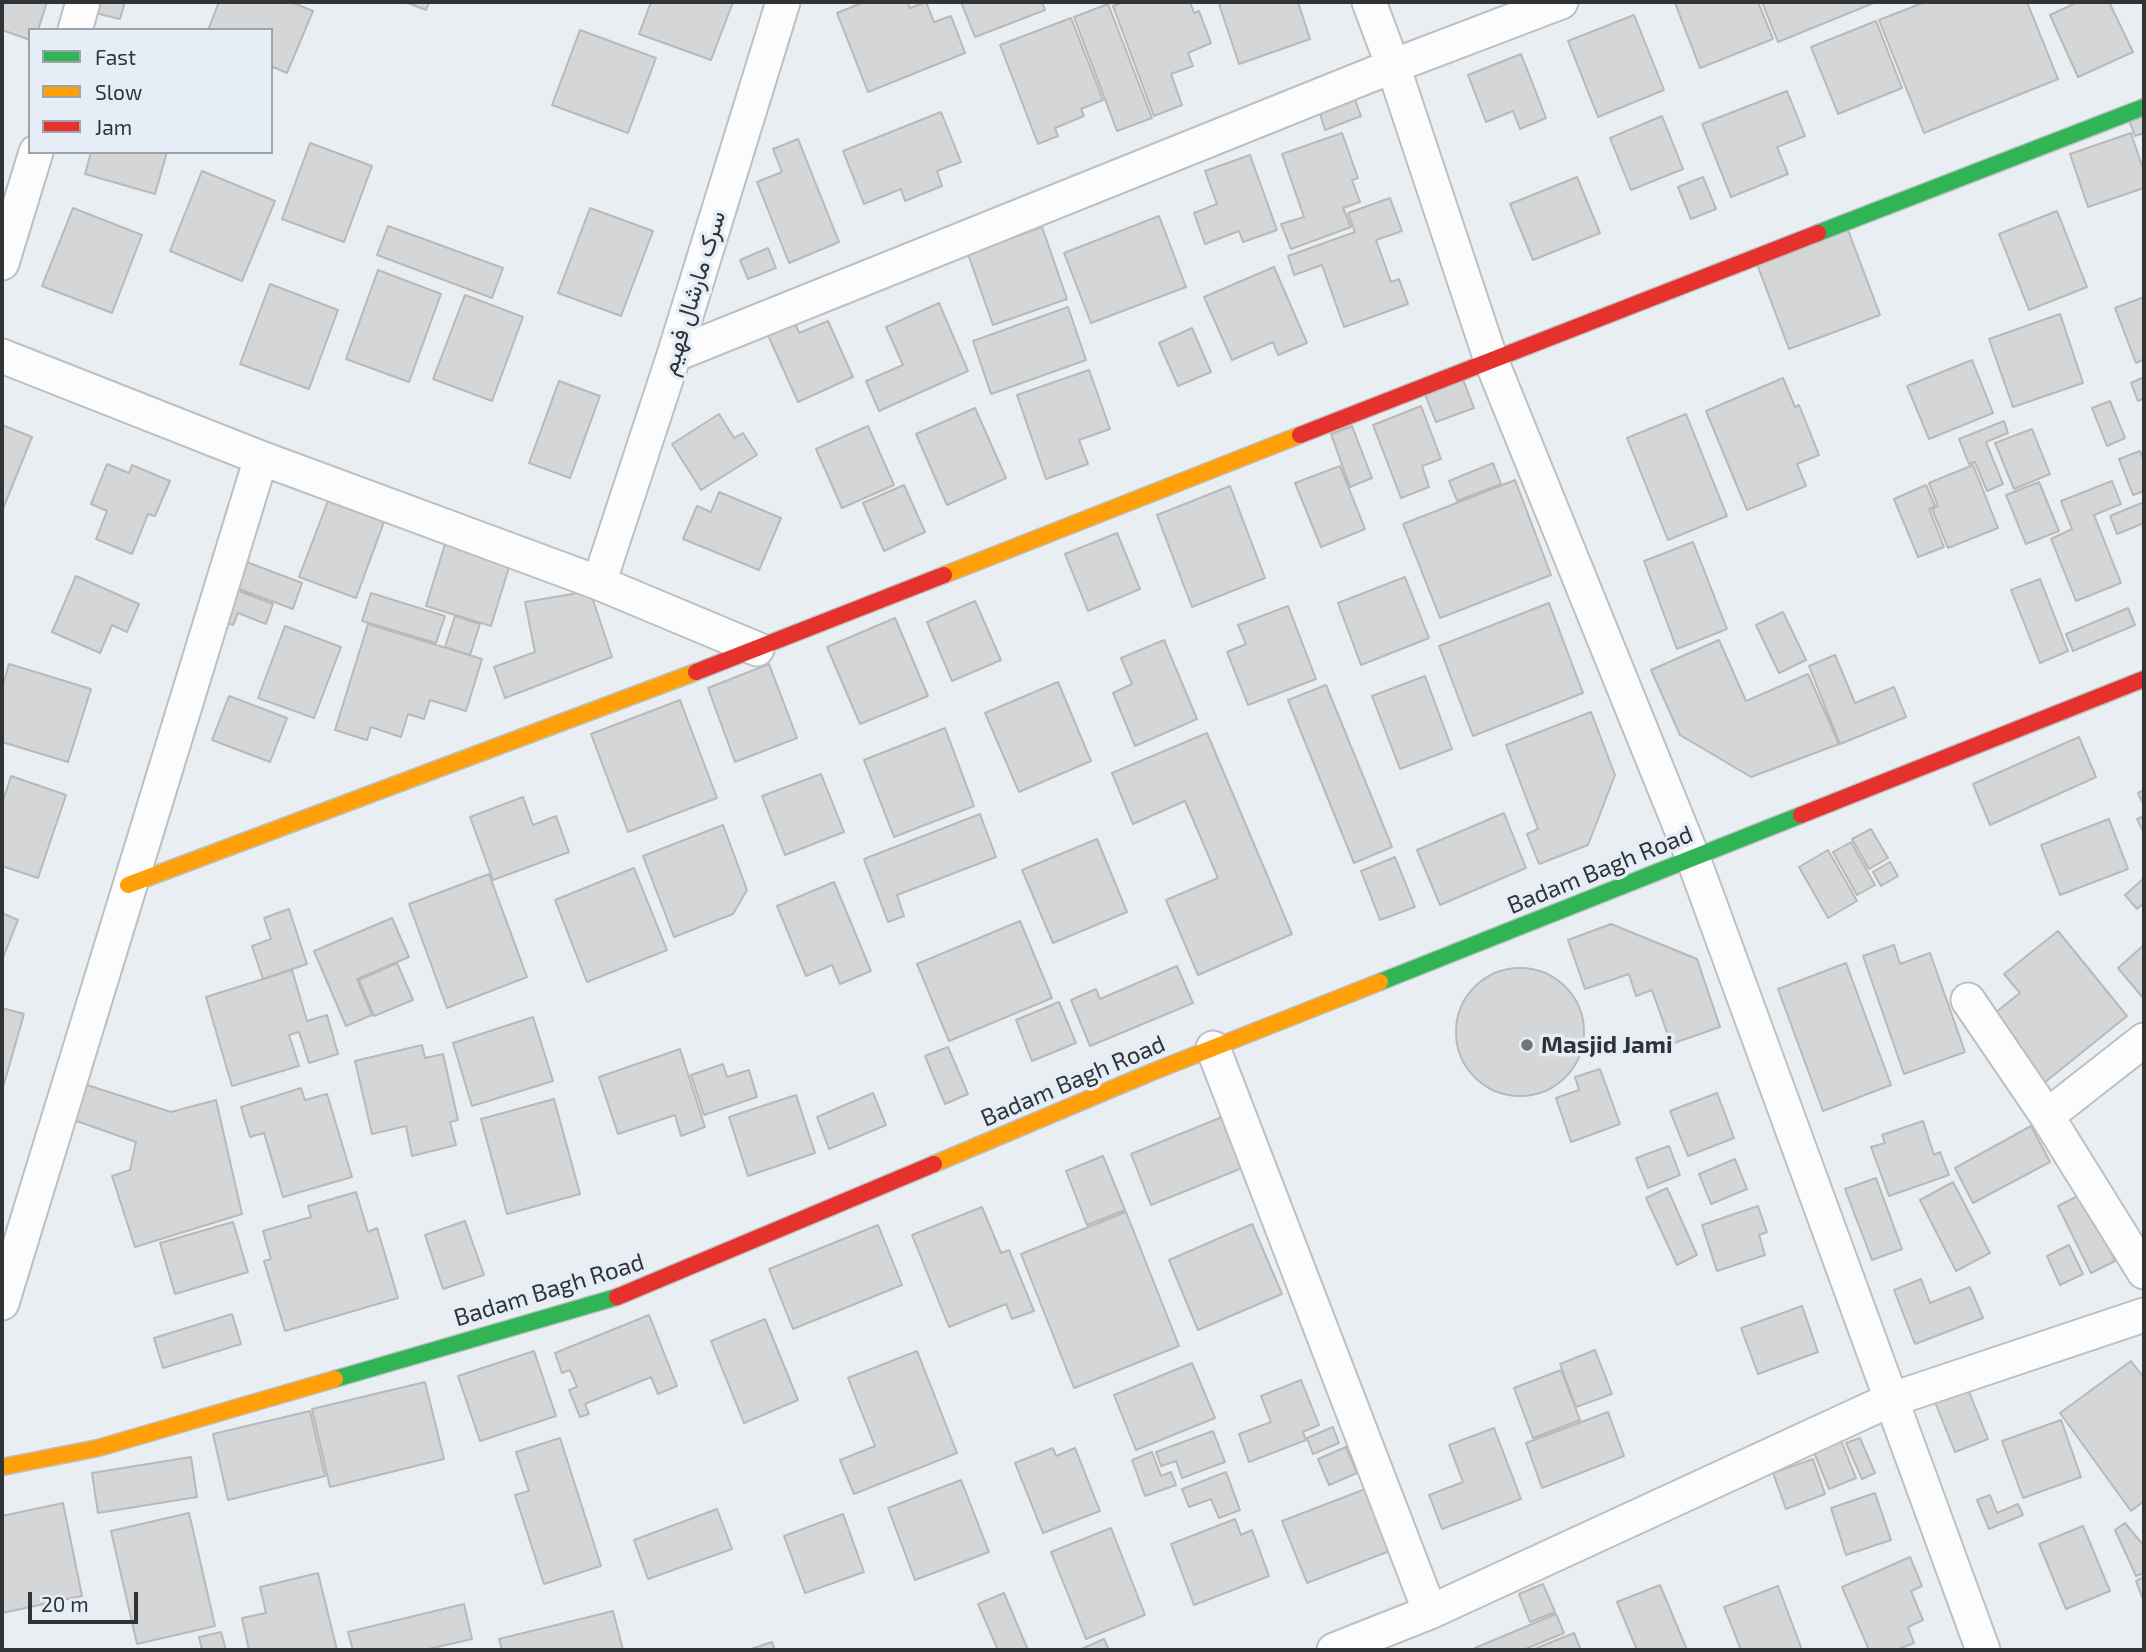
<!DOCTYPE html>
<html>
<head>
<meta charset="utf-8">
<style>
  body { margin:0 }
  #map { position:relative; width:2146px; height:1652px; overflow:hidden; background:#e9eef2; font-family:"Exo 2",sans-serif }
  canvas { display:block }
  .frame { position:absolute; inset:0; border:4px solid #303437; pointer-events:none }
  .legend { position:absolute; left:28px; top:28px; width:245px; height:126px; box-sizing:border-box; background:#e5eef6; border:2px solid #9da4aa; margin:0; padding:9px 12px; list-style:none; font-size:21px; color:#303437 }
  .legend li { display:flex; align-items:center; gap:14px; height:35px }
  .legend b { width:35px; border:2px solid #9da4aa }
  .scale { position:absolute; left:28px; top:1592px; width:110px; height:32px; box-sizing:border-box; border:4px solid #303437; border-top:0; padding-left:9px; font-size:21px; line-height:24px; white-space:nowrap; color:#303437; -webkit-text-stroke:5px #e5eef6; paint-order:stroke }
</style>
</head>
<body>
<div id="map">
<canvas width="2146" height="1652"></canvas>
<div class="frame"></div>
<ul class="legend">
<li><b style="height:9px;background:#30b455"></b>Fast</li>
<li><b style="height:9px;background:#ff9f0a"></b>Slow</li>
<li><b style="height:9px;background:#e5322d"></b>Jam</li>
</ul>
<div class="scale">20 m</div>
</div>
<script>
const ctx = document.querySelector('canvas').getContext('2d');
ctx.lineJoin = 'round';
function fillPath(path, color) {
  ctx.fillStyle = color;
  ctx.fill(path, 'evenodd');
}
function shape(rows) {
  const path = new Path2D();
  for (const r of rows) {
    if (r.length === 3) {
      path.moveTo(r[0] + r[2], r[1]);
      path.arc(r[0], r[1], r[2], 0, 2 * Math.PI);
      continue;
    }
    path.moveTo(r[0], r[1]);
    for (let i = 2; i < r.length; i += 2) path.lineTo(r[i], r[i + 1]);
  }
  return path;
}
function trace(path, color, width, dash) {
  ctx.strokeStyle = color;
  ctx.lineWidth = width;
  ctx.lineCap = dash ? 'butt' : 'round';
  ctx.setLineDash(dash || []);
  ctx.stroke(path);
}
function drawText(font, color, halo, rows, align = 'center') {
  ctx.font = font + ' "Exo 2",Vazirmatn,sans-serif';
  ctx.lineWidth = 7;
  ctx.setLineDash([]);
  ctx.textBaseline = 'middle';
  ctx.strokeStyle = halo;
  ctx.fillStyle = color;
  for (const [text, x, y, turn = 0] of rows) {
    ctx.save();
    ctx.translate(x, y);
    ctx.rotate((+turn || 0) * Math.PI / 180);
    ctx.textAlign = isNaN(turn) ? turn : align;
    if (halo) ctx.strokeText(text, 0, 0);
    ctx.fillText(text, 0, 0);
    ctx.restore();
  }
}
const building = shape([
  [2,2,47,2,38,30,30,30,30,40,2,30,2,2],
  [94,2,125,2,120,19,91,12,94,2],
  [219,2,291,2,313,11,287,73,273,67,271,71,271,30,208,30,219,2],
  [405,2,429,2,426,10,405,2],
  [651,2,733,2,711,60,639,34,651,2],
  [864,2,907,2,910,8,926,2,934,22,951,16,965,53,868,92,837,13,864,2],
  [961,2,1042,2,1045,10,975,37,961,2],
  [1123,2,1190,2,1194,13,1199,11,1211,43,1188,53,1193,66,1171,74,1182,105,1154,116,1113,6,1123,2],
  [1225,2,1298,2,1310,39,1239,64,1219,4,1225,2],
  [1679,2,1758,2,1773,39,1700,68,1675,3,1679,2],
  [1762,2,1876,2,1778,42,1762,2],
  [1925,2,2027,2,2058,79,1924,133,1879,20,1925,2],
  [2078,2,2109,2,2133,52,2078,77,2050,15,2078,2],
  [1108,4,1152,118,1117,131,1074,17,1108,4],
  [1634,15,1664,90,1598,117,1568,41,1634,15],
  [1071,18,1103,100,1081,109,1084,116,1055,128,1058,136,1038,144,1000,45,1071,18],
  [1876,21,1902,88,1838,114,1811,47,1876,21],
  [580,30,656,58,628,133,552,105,580,30],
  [1521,54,1546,118,1520,129,1513,111,1486,122,1468,75,1521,54],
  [1787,91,1805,136,1777,147,1788,174,1731,197,1702,124,1787,91],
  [1353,94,1361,116,1325,130,1318,107,1353,94],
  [2144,109,2144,133,2135,136,2127,115,2144,109],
  [941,112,961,162,937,171,942,186,905,201,901,189,864,204,843,151,941,112],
  [1662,116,1683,169,1631,190,1610,138,1662,116],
  [1342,133,1358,178,1352,180,1360,202,1343,208,1351,227,1291,249,1281,224,1304,217,1282,154,1342,133],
  [2131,133,2144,172,2144,188,2088,207,2070,154,2131,133],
  [798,139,839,242,789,263,757,182,782,172,773,149,798,139],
  [310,143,372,166,344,242,282,219,310,143],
  [91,152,167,152,155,194,85,174,91,152],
  [1250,155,1277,230,1243,242,1239,231,1205,244,1194,213,1217,204,1205,171,1250,155],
  [202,171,275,201,242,281,170,251,202,171],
  [1577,177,1600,233,1533,260,1510,204,1577,177],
  [1703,177,1716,209,1691,219,1678,187,1703,177],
  [1390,198,1402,231,1376,240,1391,282,1399,279,1408,304,1344,327,1322,265,1294,275,1288,256,1355,232,1348,213,1390,198],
  [73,208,142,235,112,313,42,286,73,208],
  [590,208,653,231,621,316,558,293,590,208],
  [2057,211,2087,287,2029,310,1999,234,2057,211],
  [1159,216,1186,287,1091,323,1064,253,1159,216],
  [388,226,503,268,492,298,377,255,388,226],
  [1042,227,1067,299,993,325,968,254,1042,227],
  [1848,230,1880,315,1789,349,1757,264,1848,230],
  [768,248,776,268,748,279,740,260,768,248],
  [1274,267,1307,343,1278,355,1273,342,1232,360,1204,297,1274,267],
  [378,270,441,294,409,382,346,359,378,270],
  [270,284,338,310,309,389,240,364,270,284],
  [465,295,523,317,492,401,433,379,465,295],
  [2144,297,2144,359,2136,363,2115,308,2144,297],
  [939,303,968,371,879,411,866,381,903,365,886,327,939,303],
  [1068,307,1086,360,991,394,973,341,1068,307],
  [2060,314,2083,383,2013,407,1989,339,2060,314],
  [794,321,799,333,828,321,853,377,798,402,767,333,794,321],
  [1192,328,1211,372,1178,386,1159,343,1192,328],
  [1972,360,1993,413,1929,439,1907,386,1972,360],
  [1089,370,1110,429,1079,440,1088,464,1046,479,1017,395,1089,370],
  [1462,377,1474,408,1436,422,1424,392,1462,377],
  [2144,377,2144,398,2138,401,2131,383,2144,377],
  [1783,378,1795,407,1799,405,1819,455,1797,464,1806,486,1747,510,1706,411,1783,378],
  [559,381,600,396,570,478,529,463,559,381],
  [2110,401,2125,438,2107,446,2092,408,2110,401],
  [1421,406,1441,459,1422,466,1429,487,1401,498,1373,425,1421,406],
  [975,408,1006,478,947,505,916,434,975,408],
  [719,414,734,438,743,433,757,455,701,490,672,444,719,414],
  [1686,414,1727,516,1668,540,1627,438,1686,414],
  [2004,421,2008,433,1986,442,2003,484,1987,491,1975,462,1969,464,1959,439,2004,421],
  [2,425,32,437,2,511,2,425],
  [868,426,894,485,842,508,816,449,868,426],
  [1352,426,1372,478,1350,487,1331,434,1352,426],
  [2032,429,2050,474,2014,489,1995,443,2032,429],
  [2140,451,2144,462,2144,491,2133,495,2119,459,2140,451],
  [1493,463,1501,484,1457,501,1449,481,1493,463],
  [107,464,129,473,132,465,170,481,155,516,148,514,132,554,96,539,107,511,91,504,107,464],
  [1973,465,1998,528,1948,548,1932,509,1938,506,1929,483,1973,465],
  [1340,466,1365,529,1321,547,1295,483,1340,466],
  [1515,480,1551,575,1440,618,1403,524,1515,480],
  [2112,481,2121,504,2094,515,2121,583,2076,601,2051,539,2072,529,2061,501,2112,481],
  [2039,482,2059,531,2026,544,2006,495,2039,482],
  [904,485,925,532,884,551,863,503,904,485],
  [1926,485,1935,506,1929,509,1944,547,1918,557,1894,499,1926,485],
  [1230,486,1265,578,1192,607,1157,515,1230,486],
  [719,492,781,518,759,570,683,539,697,506,711,512,719,492],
  [328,501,384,522,356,598,299,577,328,501],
  [2144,502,2144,523,2117,534,2110,516,2144,502],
  [1117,533,1140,589,1088,611,1065,554,1117,533],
  [1693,542,1727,629,1677,649,1644,561,1693,542],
  [445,544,510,564,491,626,426,606,445,544],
  [236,558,302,583,293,609,226,584,236,558],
  [76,576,139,604,127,632,112,625,100,653,52,632,76,576],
  [1405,577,1429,638,1361,665,1338,603,1405,577],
  [2040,579,2068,651,2040,663,2011,590,2040,579],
  [226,586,273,604,266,624,238,613,233,625,214,618,226,586],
  [590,591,612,657,505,698,494,667,535,652,525,602,590,591],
  [371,593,445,616,436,643,362,621,371,593],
  [975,601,1001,660,952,681,927,622,975,601],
  [1549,603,1583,693,1473,736,1439,646,1549,603],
  [1288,606,1316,679,1248,705,1227,652,1246,644,1238,625,1288,606],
  [2128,608,2135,625,2073,651,2066,634,2128,608],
  [1783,612,1806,660,1779,673,1756,625,1783,612],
  [455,616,480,624,470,655,445,647,455,616],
  [895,618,928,696,860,724,827,647,895,618],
  [368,624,482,659,466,711,430,700,424,719,408,714,401,737,371,727,367,740,335,730,368,624],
  [285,626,341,647,314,718,258,698,285,626],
  [1164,640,1197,719,1135,746,1113,693,1132,684,1121,658,1164,640],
  [1719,640,1746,701,1808,674,1839,744,1751,777,1680,735,1651,670,1719,640],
  [1835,655,1855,703,1894,687,1906,717,1840,744,1809,666,1835,655],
  [9,664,91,689,68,762,2,742,2,688,9,664],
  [769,664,797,738,735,762,708,688,769,664],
  [1425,676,1452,749,1400,769,1372,696,1425,676],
  [1058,682,1091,761,1019,792,985,713,1058,682],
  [1326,685,1392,847,1354,863,1288,700,1326,685],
  [229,696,287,718,270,762,212,740,229,696],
  [680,700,717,798,628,832,591,734,680,700],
  [1591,712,1615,775,1588,845,1539,864,1527,834,1538,829,1506,745,1591,712],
  [945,728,974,806,894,837,864,760,945,728],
  [1207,733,1292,934,1198,975,1166,900,1218,878,1185,801,1133,824,1112,773,1207,733],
  [2079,737,2096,777,1990,825,1973,784,2079,737],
  [821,774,844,832,785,855,762,796,821,774],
  [11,776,66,795,38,878,2,866,2,804,11,776],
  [2144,790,2144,806,2138,793,2144,790],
  [523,797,533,825,556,816,569,852,493,880,470,817,523,797],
  [1504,813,1526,868,1440,905,1417,850,1504,813],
  [980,814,996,857,897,895,904,916,888,922,864,859,980,814],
  [2144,816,2144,833,2137,819,2144,816],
  [2109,819,2128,869,2060,895,2041,845,2109,819],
  [723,825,747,890,733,914,674,937,643,856,723,825],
  [1871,829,1888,858,1869,869,1852,839,1871,829],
  [1097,839,1127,912,1053,943,1022,870,1097,839],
  [1851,842,1875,885,1857,895,1833,852,1851,842],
  [1828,850,1857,901,1828,918,1799,867,1828,850],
  [1395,857,1415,907,1380,920,1361,871,1395,857],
  [1890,862,1898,876,1881,886,1873,872,1890,862],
  [634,868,667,950,587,982,555,900,634,868],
  [489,874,527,977,447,1008,409,904,489,874],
  [2144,878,2144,903,2137,909,2125,895,2144,878],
  [834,882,871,971,840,984,832,965,806,976,777,906,834,882],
  [289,909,307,964,263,979,252,946,271,939,264,918,289,909],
  [2,913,18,920,2,960,2,913],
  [392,918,409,957,357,979,372,1015,346,1026,314,951,392,918],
  [1020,921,1052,998,949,1041,917,964,1020,921],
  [1611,924,1697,959,1720,1027,1671,1044,1652,990,1636,996,1629,974,1585,989,1568,940,1611,924],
  [2058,931,2127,1016,2044,1083,1991,1016,2020,993,2004,974,2058,931],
  [1894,945,1900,964,1930,953,1965,1052,1904,1074,1863,956,1894,945],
  [2144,945,2144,999,2118,968,2144,945],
  [397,963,413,1000,374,1016,359,980,397,963],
  [1846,963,1891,1085,1823,1111,1778,989,1846,963],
  [1177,966,1193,1003,1090,1046,1071,1000,1096,989,1100,999,1177,966],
  [1520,1032,64],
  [292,970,307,1021,327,1015,338,1054,309,1063,299,1032,289,1035,299,1066,232,1086,206,997,292,970],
  [1059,1002,1076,1043,1032,1061,1016,1020,1059,1002],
  [2,1008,24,1014,2,1091,2,1008],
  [533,1017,553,1081,472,1106,453,1043,533,1017],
  [422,1045,425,1058,443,1054,458,1120,450,1122,456,1145,412,1156,406,1126,372,1134,355,1061,422,1045],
  [948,1047,968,1094,945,1104,925,1056,948,1047],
  [680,1049,705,1127,681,1136,675,1115,618,1134,599,1077,680,1049],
  [723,1064,727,1077,749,1070,757,1097,704,1115,691,1075,723,1064],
  [1600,1069,1620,1124,1571,1142,1556,1098,1579,1090,1575,1077,1600,1069],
  [84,1084,171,1112,216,1100,242,1214,135,1247,112,1176,130,1170,136,1142,71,1119,84,1084],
  [301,1088,305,1100,327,1094,352,1177,283,1197,264,1133,250,1137,241,1107,301,1088],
  [873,1093,886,1125,829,1149,817,1117,873,1093],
  [1717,1093,1734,1138,1688,1156,1670,1111,1717,1093],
  [796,1095,815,1153,748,1176,729,1117,796,1095],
  [554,1099,580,1194,507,1214,481,1119,554,1099],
  [1227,1115,1247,1166,1151,1205,1131,1154,1227,1115],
  [1923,1121,1934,1155,1940,1152,1949,1175,1889,1196,1871,1147,1885,1143,1882,1135,1923,1121],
  [2031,1126,2050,1162,1973,1203,1955,1168,2031,1126],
  [1669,1146,1680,1175,1648,1188,1636,1158,1669,1146],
  [1103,1156,1125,1210,1087,1225,1066,1171,1103,1156],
  [1735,1159,1747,1189,1711,1204,1699,1174,1735,1159],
  [1876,1178,1902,1249,1872,1260,1845,1189,1876,1178],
  [1953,1182,1990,1253,1956,1271,1920,1200,1953,1182],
  [1667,1188,1697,1255,1677,1265,1646,1198,1667,1188],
  [356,1192,368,1232,377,1228,398,1298,285,1331,264,1261,271,1259,263,1231,311,1217,308,1206,356,1192],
  [2082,1194,2115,1261,2091,1273,2058,1206,2082,1194],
  [1758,1206,1767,1232,1759,1235,1765,1255,1717,1271,1702,1225,1758,1206],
  [982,1207,1001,1253,1009,1250,1034,1311,1012,1319,1006,1304,949,1327,912,1235,982,1207],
  [1126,1212,1179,1346,1074,1388,1021,1254,1126,1212],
  [465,1221,484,1275,443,1289,425,1235,465,1221],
  [233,1222,248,1272,175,1294,160,1243,233,1222],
  [1252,1224,1282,1294,1198,1330,1169,1260,1252,1224],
  [878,1225,902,1285,793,1329,769,1269,878,1225],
  [2069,1245,2083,1274,2060,1285,2047,1256,2069,1245],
  [1921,1279,1930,1303,1970,1287,1983,1318,1915,1344,1894,1290,1921,1279],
  [1802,1306,1818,1352,1758,1374,1741,1328,1802,1306],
  [232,1314,241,1344,163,1368,154,1338,232,1314],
  [649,1315,677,1386,658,1394,651,1377,585,1404,589,1414,580,1417,569,1390,577,1387,570,1370,562,1373,555,1353,649,1315],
  [765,1319,798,1400,744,1423,711,1341,765,1319],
  [1595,1350,1612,1394,1576,1407,1560,1364,1595,1350],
  [534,1351,556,1416,480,1441,458,1376,534,1351],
  [917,1351,957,1453,854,1494,840,1460,875,1446,848,1378,917,1351],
  [2131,1361,2144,1378,2144,1501,2131,1511,2060,1413,2131,1361],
  [1192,1363,1215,1418,1136,1450,1114,1395,1192,1363],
  [1561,1370,1580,1420,1533,1438,1514,1388,1561,1370],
  [1301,1380,1319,1425,1303,1432,1306,1440,1249,1462,1239,1434,1271,1422,1261,1396,1301,1380],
  [425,1382,444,1459,330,1487,312,1409,425,1382],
  [1968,1389,1988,1439,1955,1452,1935,1402,1968,1389],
  [310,1411,325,1476,228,1500,213,1434,310,1411],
  [1608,1412,1624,1456,1542,1488,1526,1443,1608,1412],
  [2061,1420,2081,1477,2023,1498,2002,1441,2061,1420],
  [1333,1427,1339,1443,1313,1454,1307,1438,1333,1427],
  [1494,1428,1521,1499,1442,1529,1429,1495,1463,1482,1449,1445,1494,1428],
  [1213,1431,1225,1462,1182,1478,1176,1461,1161,1466,1156,1452,1213,1431],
  [560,1438,601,1566,544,1584,515,1495,529,1491,516,1452,560,1438],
  [1840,1438,1856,1478,1829,1489,1813,1450,1840,1438],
  [1860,1438,1875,1473,1862,1479,1846,1443,1860,1438],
  [1346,1447,1357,1473,1329,1485,1318,1459,1346,1447],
  [1053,1448,1056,1456,1075,1448,1100,1511,1043,1533,1015,1463,1053,1448],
  [1152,1452,1161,1476,1171,1472,1176,1485,1145,1496,1132,1460,1152,1452],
  [191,1457,197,1497,98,1513,92,1473,191,1457],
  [1813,1459,1825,1494,1786,1509,1773,1473,1813,1459],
  [1226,1472,1240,1510,1219,1518,1211,1499,1189,1507,1182,1489,1226,1472],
  [961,1480,989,1552,915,1580,888,1508,961,1480],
  [1368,1488,1392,1550,1307,1583,1282,1521,1368,1488],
  [1875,1493,1891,1540,1846,1555,1831,1508,1875,1493],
  [1990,1495,1997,1513,2018,1504,2023,1515,1989,1529,1977,1500,1990,1495],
  [63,1503,82,1596,2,1613,2,1516,63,1503],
  [717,1509,732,1549,648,1579,634,1540,717,1509],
  [189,1513,215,1626,137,1644,111,1531,189,1513],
  [843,1514,864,1572,805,1593,784,1536,843,1514],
  [1235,1519,1241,1535,1252,1530,1269,1576,1194,1605,1171,1544,1235,1519],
  [2125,1523,2144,1546,2144,1573,2136,1576,2115,1530,2125,1523],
  [2083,1526,2110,1591,2066,1609,2039,1544,2083,1526],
  [1111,1528,1145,1615,1086,1639,1051,1552,1111,1528],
  [1910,1557,1922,1586,1911,1591,1923,1620,1908,1627,1914,1643,1896,1650,1869,1650,1842,1587,1910,1557],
  [318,1573,337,1650,249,1650,242,1618,266,1613,260,1587,318,1573],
  [2144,1577,2144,1602,2136,1581,2144,1577],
  [1543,1584,1555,1612,1530,1622,1519,1594,1543,1584],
  [1660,1585,1687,1650,1637,1650,1617,1602,1660,1585],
  [1778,1586,1802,1650,1741,1650,1724,1607,1778,1586],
  [1004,1593,1028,1650,998,1650,978,1604,1004,1593],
  [464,1604,472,1639,424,1650,353,1650,348,1632,464,1604],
  [613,1611,623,1650,502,1650,499,1639,613,1611],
  [1556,1614,1564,1633,1523,1650,1476,1650,1475,1648,1556,1614],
  [221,1632,226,1650,202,1650,199,1637,221,1632],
  [1574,1633,1581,1650,1532,1650,1574,1633],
  [1104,1639,1109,1650,1079,1650,1104,1639],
  [772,1642,775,1650,748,1650,772,1642]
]);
fillPath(building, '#d5d6d7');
trace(building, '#b9b9b9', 2);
const street = shape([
  [1369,2,1393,66,1491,360,1693,858,1983,1650],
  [75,30,83,2],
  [2,263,36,152],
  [674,355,1393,66,1561,2],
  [2,356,261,458,599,583,757,649],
  [599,583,674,355,783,2],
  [1968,1000,2047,1116,2144,1272],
  [1213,1048,1430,1612],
  [2047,1116,2144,1040],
  [2,1303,261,458],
  [1334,1650,1430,1612,1890,1400,2144,1315]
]);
const fast = shape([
  [1818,233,2144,107],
  [1380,982,1801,815],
  [335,1379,617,1297]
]);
const slow = shape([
  [944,575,1300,435],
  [128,885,696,672],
  [934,1164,1152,1072,1380,982],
  [2,1467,98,1448,335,1379]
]);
const jam = shape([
  [1300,435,1818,233],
  [696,672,944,575],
  [1801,815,2144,679],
  [617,1297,934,1164]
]);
trace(street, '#bcc0c3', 37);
trace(fast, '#bcc0c3', 19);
trace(slow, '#bcc0c3', 19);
trace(jam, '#bcc0c3', 19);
trace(street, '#fcfcfd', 33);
trace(fast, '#30b455', 16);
trace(slow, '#ff9f0a', 16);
trace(jam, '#e5322d', 16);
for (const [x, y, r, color] of [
  [1527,1045,7,"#717578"]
]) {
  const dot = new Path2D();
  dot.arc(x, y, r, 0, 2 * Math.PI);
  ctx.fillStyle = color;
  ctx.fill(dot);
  trace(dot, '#e5eef6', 2.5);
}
drawText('24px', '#303437', '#e5eef6', [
  ["سرک مارشال فهیم",693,293,-73],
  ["Badam Bagh Road",1600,870,-22],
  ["Badam Bagh Road",1073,1081,-23],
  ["Badam Bagh Road",549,1290,-17]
]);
drawText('bold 24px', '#303437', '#e5eef6', [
  ["Masjid Jami",1541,1045]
], 'left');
</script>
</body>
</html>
